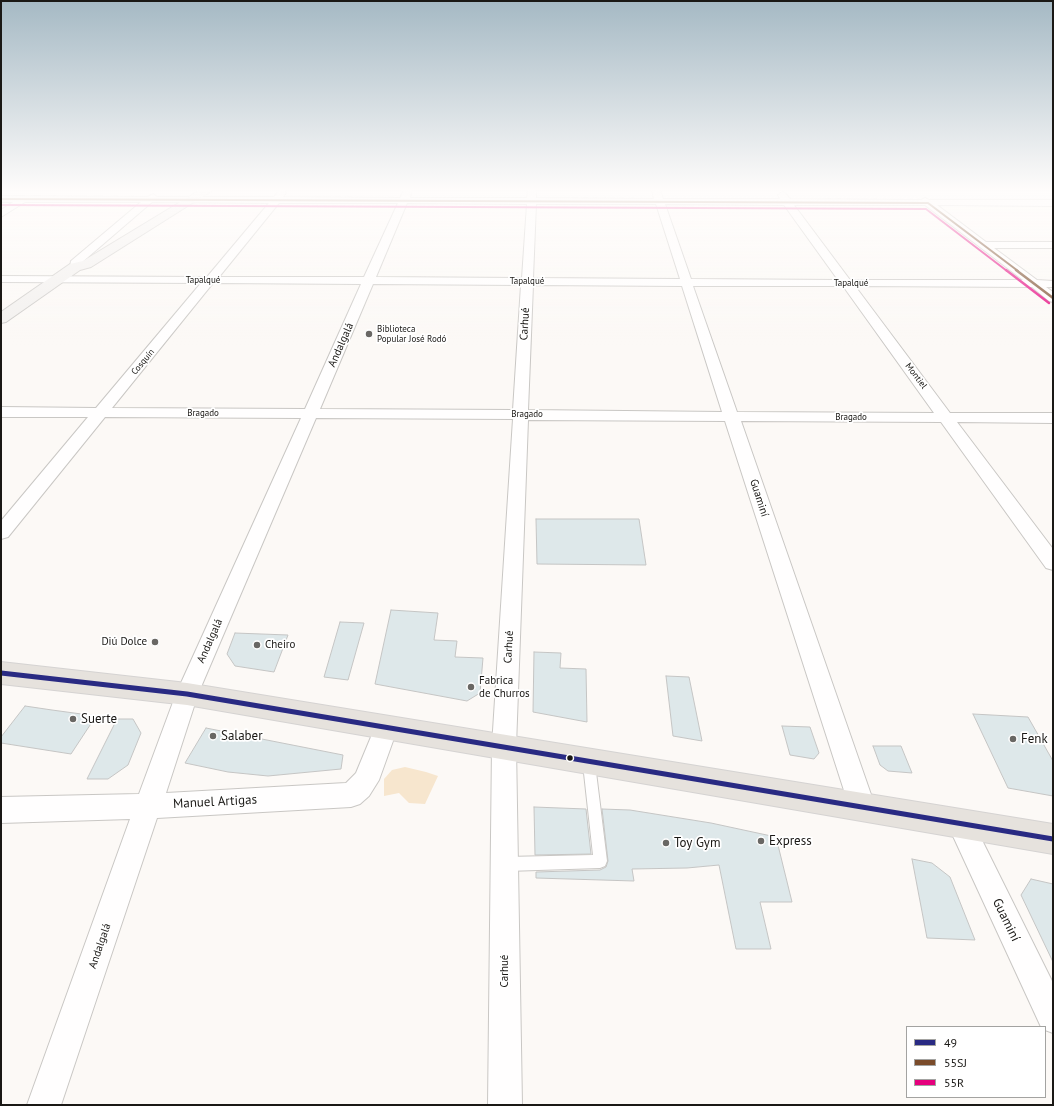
<!DOCTYPE html>
<html>
<head>
<meta charset="utf-8">
<style>
  body { margin:0 }
  #map { position:relative; width:1054px; height:1106px; overflow:hidden; background:#fcf9f6; font-family:"PT Sans",sans-serif }
  canvas { display:block }
  .frame { position:absolute; inset:0; border:2px solid #1a1815; pointer-events:none }
  .legend { position:absolute; left:906px; top:1026px; width:140px; height:72px; box-sizing:border-box; background:#fff; border:1px solid #a3a3a1; margin:0; padding:5px 7px; list-style:none; font-size:12px; color:#1a1815 }
  .legend li { display:flex; align-items:center; gap:8px; height:20px }
  .legend b { width:20px; border:1px solid #a3a3a1 }
</style>
</head>
<body>
<div id="map">
<canvas width="1054" height="1106"></canvas>
<div class="frame"></div>
<ul class="legend">
<li><b style="height:5px;background:#292a83"></b>49</li>
<li><b style="height:5px;background:#7a4b2a"></b>55SJ</li>
<li><b style="height:5px;background:#e5007d"></b>55R</li>
</ul>
</div>
<script>
const ctx = document.querySelector('canvas').getContext('2d');
ctx.lineJoin = 'round';
function fillPath(path, color) {
  ctx.fillStyle = color;
  ctx.fill(path, 'evenodd');
}
function shape(rows) {
  const path = new Path2D();
  for (const r of rows) {
    path.moveTo(r[0], r[1]);
    for (let i = 2; i < r.length; i += 2) path.lineTo(r[i], r[i + 1]);
  }
  return path;
}
function trace(path, color, width, dash) {
  ctx.strokeStyle = color;
  ctx.lineWidth = width;
  ctx.lineCap = dash ? 'butt' : 'round';
  ctx.setLineDash(dash || []);
  ctx.stroke(path);
}
function drawText(font, color, halo, rows, align = 'center') {
  ctx.font = font + ' "PT Sans",sans-serif';
  ctx.lineWidth = 3.5;
  ctx.setLineDash([]);
  ctx.textBaseline = 'middle';
  ctx.strokeStyle = halo;
  ctx.fillStyle = color;
  for (const [text, x, y, turn = 0] of rows) {
    ctx.save();
    ctx.translate(x, y);
    ctx.rotate((+turn || 0) * Math.PI / 180);
    ctx.textAlign = isNaN(turn) ? turn : align;
    if (halo) ctx.strokeText(text, 0, 0);
    ctx.fillText(text, 0, 0);
    ctx.restore();
  }
}
fillPath(shape([
  [405,767,426,772,438,776,425,804,409,803,399,793,384,796,384,779,392,770]
]), '#f7e6ce');
const building = shape([
  [536,519,639,519,646,565,537,564,536,519],
  [391,610,438,613,434,640,457,641,455,657,483,658,480,693,467,701,375,684,391,610],
  [340,622,364,623,348,680,324,677,340,622],
  [235,633,288,635,274,672,235,666,227,654,235,633],
  [534,652,561,653,560,668,586,669,587,722,533,712,534,652],
  [666,676,689,677,702,741,673,736,666,676],
  [25,706,52,710,96,716,71,754,1,743,1,737,25,706],
  [973,714,1028,717,1053,761,1053,796,1008,788,973,714],
  [117,719,133,719,141,733,128,765,108,779,87,779,117,719],
  [782,726,810,727,819,753,814,759,790,755,782,726],
  [206,728,343,755,341,769,268,776,228,772,185,763,206,728],
  [873,746,901,746,912,773,888,771,880,765,873,746],
  [534,807,586,809,591,854,535,855,534,807],
  [602,809,630,810,711,823,776,837,792,902,760,902,771,949,736,949,719,865,687,868,632,869,634,881,536,878,536,872,600,870,606,867,608,861,602,809],
  [912,859,932,863,950,877,975,940,927,938,912,859],
  [1031,879,1053,884,1053,962,1021,895,1031,879]
]);
fillPath(building, '#dee8ea');
trace(building, '#c5c5c4', 1);
const lane = shape([
  [589,759,593,760,595,764,607,861,605,866,600,868,507,871,502,869,500,864,502,859,507,857,593,855,583,764,585,760,589,759]
]);
const street = shape([
  [282,190,286,193,283,197,400,198,404,190,412,190,410,198,527,198,528,190,536,190,536,198,654,199,652,191,660,190,663,199,780,199,778,195,782,192,785,193,790,199,921,200,925,198,929,200,1053,200,1053,206,937,205,986,242,1053,242,1053,248,994,248,1037,280,1053,281,1053,287,1046,287,1053,292,1053,302,1049,301,1032,287,855,286,950,413,1053,413,1053,423,957,422,1053,549,1053,570,1046,568,941,422,741,421,875,806,871,815,862,818,853,815,849,806,725,421,528,420,516,746,522,1105,488,1105,492,746,513,419,316,418,198,694,166,793,346,783,356,773,378,720,386,717,394,720,398,727,379,780,369,796,360,804,351,807,157,818,61,1105,27,1105,130,819,1,823,1,797,139,794,176,694,301,418,105,417,8,537,1,539,1,521,88,417,1,417,1,407,96,408,201,283,1,282,1,276,207,277,269,203,152,202,80,264,79,269,75,270,70,267,71,261,141,202,25,202,1,217,1,210,13,202,1,202,1,196,148,197,153,194,157,197,274,197,279,191,282,190],
  [279,203,398,203,364,277,219,277,279,203],
  [407,203,527,204,522,278,376,277,407,203],
  [536,204,656,204,680,279,533,278,536,204],
  [665,204,784,205,838,280,691,279,665,204],
  [794,205,925,205,1023,280,850,280,794,205],
  [213,283,361,284,305,409,112,408,213,283],
  [373,284,521,285,513,410,320,409,373,284],
  [533,285,682,286,722,412,528,410,533,285],
  [693,286,843,286,934,413,737,412,693,286],
  [960,810,969,814,1053,983,1053,1033,1045,1030,1045,1027,1041,1027,947,823,951,814,960,810]
]);
const secondary = shape([
  [200,190,213,190,91,267,80,270,6,322,1,323,1,312,70,264,83,261,200,190]
]);
const primary = shape([
  [1,662,187,683,1053,824,1053,854,187,705,1,684,1,662]
]);
trace(lane, '#c9c7c4', 2);
trace(street, '#c9c7c4', 2);
trace(secondary, '#c9c7c4', 2);
trace(primary, '#d5d3d2', 2);
fillPath(lane, '#fffefe');
fillPath(street, '#fffefe');
fillPath(secondary, '#f2f0ee');
fillPath(primary, '#e6e2dd');
trace(shape([
  [1,673,187,694,1053,839]
]), '#292a83', 5);
trace(shape([
  [1,199,928,203,1018,271]
]), '#7a4b2a', 2);
trace(shape([
  [1016,270,1053,298]
]), '#7a4b2a', 2.5);
trace(shape([
  [1,205,926,209,1007,271]
]), '#e5007d', 2);
trace(shape([
  [1006,270,1049,303]
]), '#e5007d', 2.5);
const sky = ctx.createLinearGradient(0, 0, 0, 345);
sky.addColorStop(0, '#a5b9c4');
sky.addColorStop(0.55, '#fefcfb');
sky.addColorStop(1, '#fefcfb00');
ctx.fillStyle = sky;
ctx.fillRect(0, 0, 1054, 345);
for (const [x, y, r, color] of [
  [369,334,4,"#696764"],
  [155,642,4,"#696764"],
  [257,645,4,"#696764"],
  [471,687,4,"#696764"],
  [73,719,4,"#696764"],
  [213,736,4,"#696764"],
  [1013,739,4,"#696764"],
  [570,758,3.5,"#1a1815"],
  [761,841,4,"#696764"],
  [666,843,4,"#696764"]
]) {
  const dot = new Path2D();
  dot.arc(x, y, r, 0, 2 * Math.PI);
  ctx.fillStyle = color;
  ctx.fill(dot);
  trace(dot, '#fff', 1.5);
}
drawText('9px', '#1a1815', '#fff', [
  ["Tapalqué",203,280],
  ["Tapalqué",527,281],
  ["Tapalqué",851,283],
  ["Cosquín",143,362,-50],
  ["Montiel",916,376,53],
  ["Bragado",203,413],
  ["Bragado",527,414],
  ["Bragado",851,417]
]);
drawText('9px', '#1a1815', '#fff', [
  ["Biblioteca",377,329],
  ["Popular José Rodó",377,339]
], 'left');
drawText('11px', '#1a1815', '#fff', [
  ["Carhué",525,324,-87],
  ["Andalgalá",341,345,-66],
  ["Guaminí",759,498,72],
  ["Andalgalá",210,641,-66],
  ["Carhué",509,647,-87],
  ["Andalgalá",100,946,-71],
  ["Carhué",505,971,-90]
]);
drawText('11px', '#1a1815', '#fff', [
  ["Diú Dolce",147,642,"right"],
  ["Cheiro",265,645],
  ["Fabrica",479,681],
  ["de Churros",479,694]
], 'left');
drawText('13px', '#1a1815', '#fff', [
  ["Suerte",81,719],
  ["Salaber",221,736],
  ["Fenk",1021,739],
  ["Express",769,841],
  ["Toy Gym",674,843]
], 'left');
drawText('13px', '#1a1815', '#fff', [
  ["Manuel Artigas",215,802,-3],
  ["Guaminí",1006,920,64]
]);
</script>
</body>
</html>
